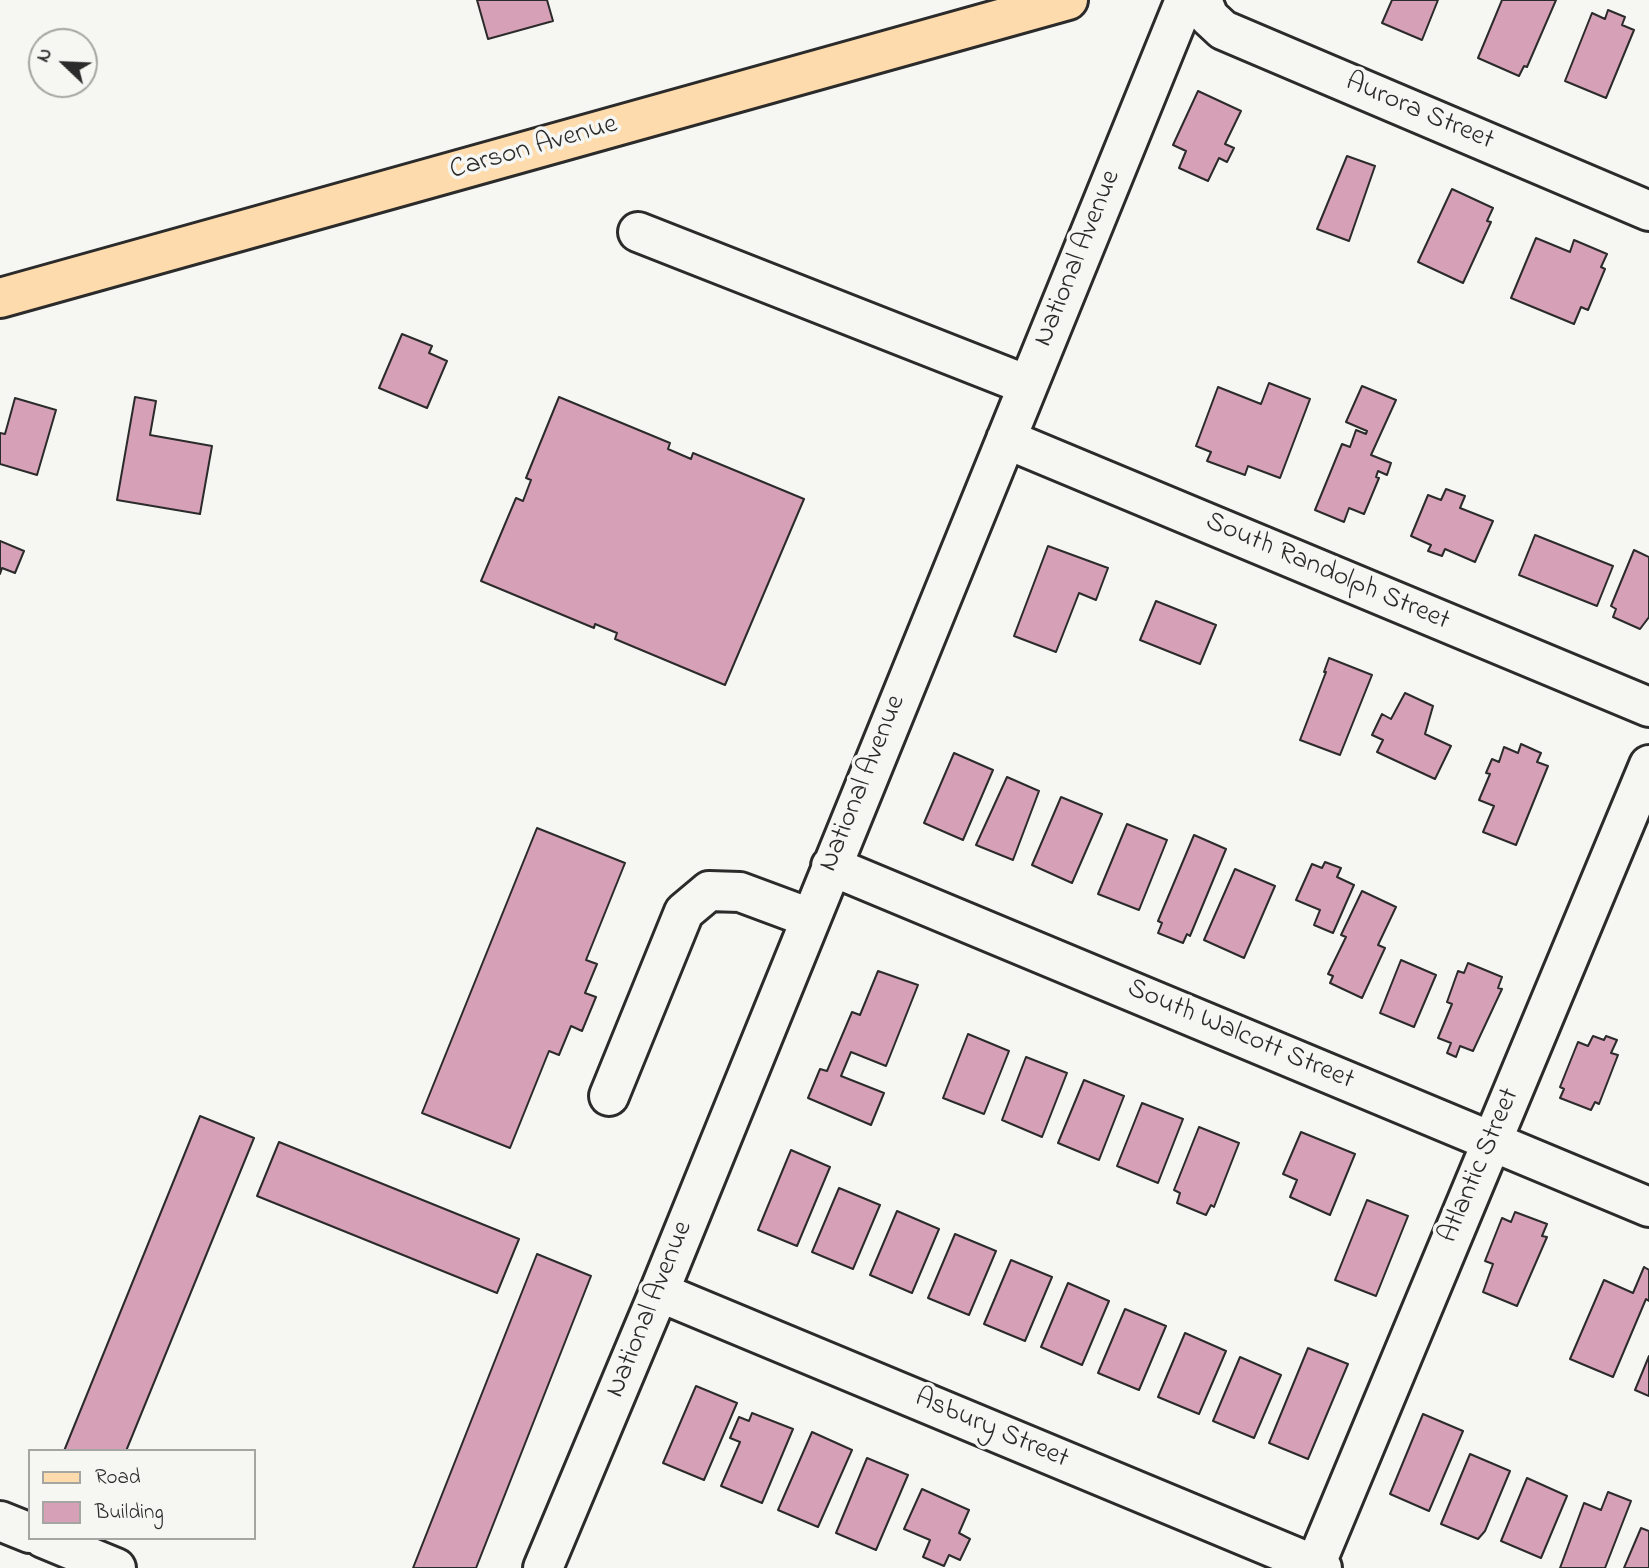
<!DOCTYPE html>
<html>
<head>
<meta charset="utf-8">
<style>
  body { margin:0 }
  #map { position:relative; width:1649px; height:1568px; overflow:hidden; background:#f6f6f2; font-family:"Indie Flower",sans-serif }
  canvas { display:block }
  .legend { position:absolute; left:28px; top:1449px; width:228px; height:91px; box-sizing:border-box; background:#f6f6f2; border:2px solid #a5a5a2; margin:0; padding:9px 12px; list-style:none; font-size:21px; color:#2b2b2b }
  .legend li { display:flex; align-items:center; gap:14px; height:35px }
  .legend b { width:35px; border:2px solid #a5a5a2 }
  .north { position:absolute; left:28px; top:28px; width:70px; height:70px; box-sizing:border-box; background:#f6f6f2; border:2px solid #a5a5a2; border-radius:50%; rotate:293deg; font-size:19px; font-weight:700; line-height:28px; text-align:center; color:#2b2b2b }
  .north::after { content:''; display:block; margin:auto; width:24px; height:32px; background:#2b2b2b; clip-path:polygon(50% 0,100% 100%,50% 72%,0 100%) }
</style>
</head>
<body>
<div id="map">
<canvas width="1649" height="1568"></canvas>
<ul class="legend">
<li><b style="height:9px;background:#fedbac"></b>Road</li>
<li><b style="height:19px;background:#d6a0b6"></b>Building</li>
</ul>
<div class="north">N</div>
</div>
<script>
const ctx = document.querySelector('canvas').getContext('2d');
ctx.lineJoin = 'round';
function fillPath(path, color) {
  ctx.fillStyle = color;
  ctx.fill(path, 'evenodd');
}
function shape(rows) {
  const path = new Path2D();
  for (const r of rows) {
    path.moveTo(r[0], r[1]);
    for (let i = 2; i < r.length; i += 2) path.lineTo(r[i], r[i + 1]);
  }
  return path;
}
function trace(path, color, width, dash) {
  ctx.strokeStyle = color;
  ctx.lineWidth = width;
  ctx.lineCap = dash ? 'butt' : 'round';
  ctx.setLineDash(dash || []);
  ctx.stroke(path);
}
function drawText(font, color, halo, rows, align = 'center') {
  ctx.font = font + ' "Indie Flower",sans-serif';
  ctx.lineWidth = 7;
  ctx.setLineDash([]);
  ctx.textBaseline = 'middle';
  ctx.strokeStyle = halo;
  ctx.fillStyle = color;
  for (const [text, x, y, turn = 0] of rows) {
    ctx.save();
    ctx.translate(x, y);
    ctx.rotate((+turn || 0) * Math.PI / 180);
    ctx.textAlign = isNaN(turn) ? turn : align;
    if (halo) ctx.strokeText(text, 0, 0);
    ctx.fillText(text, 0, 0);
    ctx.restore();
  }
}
const building = shape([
  [477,0,547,0,553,21,488,39,477,0],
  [1392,0,1438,0,1422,40,1382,23,1392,0],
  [1502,0,1556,0,1527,67,1524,66,1519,76,1478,58,1502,0],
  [1608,10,1625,17,1622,25,1634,30,1606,98,1565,81,1592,13,1605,19,1608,10],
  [1198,91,1241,111,1225,144,1234,148,1227,162,1219,158,1208,181,1179,168,1186,151,1173,145,1198,91],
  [1347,156,1375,166,1349,241,1317,229,1347,156],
  [1452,189,1493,208,1487,221,1491,222,1463,283,1418,262,1452,189],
  [1536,238,1570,252,1574,240,1607,254,1601,267,1605,269,1588,310,1581,307,1574,324,1511,298,1536,238],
  [402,334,432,346,429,353,447,361,427,408,379,388,402,334],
  [1269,383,1310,399,1280,478,1248,466,1245,475,1207,461,1211,452,1196,446,1218,387,1261,404,1269,383],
  [1362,386,1396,400,1371,455,1391,463,1387,475,1378,471,1376,477,1379,478,1364,514,1349,508,1344,522,1315,510,1342,444,1350,447,1356,430,1366,434,1367,431,1346,422,1362,386],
  [135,397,156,401,150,435,212,446,200,514,117,500,135,397],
  [559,397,670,443,668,449,691,459,693,453,804,499,725,685,615,639,617,633,595,624,594,628,481,581,516,498,523,501,531,480,526,478,559,397],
  [15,398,56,410,37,475,0,464,0,433,5,434,15,398],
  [1446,489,1465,496,1460,508,1493,521,1475,562,1445,549,1442,556,1428,551,1431,545,1411,536,1428,495,1441,500,1446,489],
  [1535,535,1613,566,1597,606,1519,575,1535,535],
  [0,541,24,551,15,573,2,568,0,574,0,541],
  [1048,546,1108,568,1096,600,1079,593,1056,652,1014,636,1048,546],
  [1634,550,1649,557,1649,617,1640,629,1613,617,1616,609,1611,606,1634,550],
  [1156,601,1216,625,1200,664,1140,640,1156,601],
  [1329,658,1372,675,1340,755,1300,740,1326,672,1324,672,1329,658],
  [1405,693,1433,706,1425,734,1451,746,1435,779,1377,752,1383,740,1372,735,1382,714,1391,719,1405,693],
  [1521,744,1541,753,1537,762,1548,766,1516,845,1483,832,1494,806,1479,800,1490,774,1486,773,1492,759,1499,762,1504,747,1518,753,1521,744],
  [954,753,993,770,963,840,924,823,954,753],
  [1007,777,1039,791,1013,860,976,845,1007,777],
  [1061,797,1102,814,1072,883,1032,865,1061,797],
  [1127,824,1167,840,1139,910,1098,894,1127,824],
  [537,828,625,863,586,960,597,964,585,993,596,997,582,1031,571,1026,559,1055,549,1051,510,1148,422,1113,537,828],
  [1194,835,1226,849,1190,936,1187,934,1183,943,1158,933,1162,923,1158,921,1194,835],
  [1325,862,1341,868,1337,877,1354,885,1333,933,1314,925,1320,910,1296,900,1312,864,1322,868,1325,862],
  [1235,869,1275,886,1244,958,1204,940,1235,869],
  [1362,891,1396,907,1378,945,1385,948,1362,998,1330,983,1333,976,1328,974,1346,937,1341,935,1362,891],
  [1401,960,1436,975,1414,1027,1380,1013,1401,960],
  [1468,963,1502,977,1498,988,1502,989,1473,1051,1460,1046,1456,1057,1447,1053,1451,1043,1438,1038,1452,1004,1447,1002,1458,971,1464,973,1468,963],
  [878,971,918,985,886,1066,851,1052,841,1076,884,1093,871,1125,808,1098,820,1069,827,1071,852,1012,860,1015,878,971],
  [968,1034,1009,1051,984,1114,943,1098,968,1034],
  [1593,1036,1604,1040,1606,1036,1617,1040,1611,1053,1618,1055,1599,1104,1595,1102,1591,1110,1560,1098,1564,1089,1560,1087,1578,1042,1588,1046,1593,1036],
  [1026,1057,1067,1073,1042,1137,1002,1120,1026,1057],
  [1084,1080,1124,1096,1099,1160,1058,1143,1084,1080],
  [1142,1103,1183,1119,1158,1183,1117,1166,1142,1103],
  [200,1116,254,1138,126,1451,64,1451,200,1116],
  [1199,1127,1239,1143,1214,1207,1211,1205,1206,1215,1177,1203,1180,1193,1174,1190,1199,1127],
  [1301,1132,1355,1154,1330,1215,1290,1197,1297,1180,1283,1174,1301,1132],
  [279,1142,519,1239,497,1293,257,1196,279,1142],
  [791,1150,830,1167,797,1246,758,1230,791,1150],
  [839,1188,880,1205,853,1269,812,1252,839,1188],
  [1367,1200,1408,1216,1376,1296,1335,1280,1367,1200],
  [897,1211,939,1229,912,1293,870,1275,897,1211],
  [1515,1212,1547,1224,1542,1236,1547,1237,1517,1306,1483,1292,1493,1264,1485,1261,1502,1218,1511,1222,1515,1212],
  [955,1234,996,1251,969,1315,928,1298,955,1234],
  [537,1254,591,1276,476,1568,413,1568,537,1254],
  [1011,1260,1052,1277,1025,1341,984,1324,1011,1260],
  [1644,1267,1649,1270,1649,1301,1646,1299,1613,1377,1570,1359,1604,1280,1633,1293,1644,1267],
  [1068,1283,1109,1301,1082,1365,1041,1347,1068,1283],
  [1125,1309,1166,1326,1139,1390,1098,1373,1125,1309],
  [1185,1333,1226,1351,1199,1414,1158,1397,1185,1333],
  [1308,1348,1348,1364,1308,1459,1269,1443,1308,1348],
  [1649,1356,1649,1396,1635,1390,1649,1356],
  [1240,1357,1281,1375,1254,1438,1213,1421,1240,1357],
  [696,1386,737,1403,704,1480,663,1463,696,1386],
  [752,1413,793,1429,762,1503,721,1486,740,1442,730,1438,739,1417,749,1421,752,1413],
  [1423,1414,1463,1431,1429,1511,1390,1494,1423,1414],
  [812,1432,852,1450,818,1527,778,1510,812,1432],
  [1470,1454,1510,1471,1485,1531,1478,1539,1441,1524,1470,1454],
  [867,1458,908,1475,876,1550,836,1533,867,1458],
  [1527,1478,1567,1496,1541,1558,1501,1541,1527,1478],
  [922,1489,969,1510,959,1533,970,1539,960,1560,949,1555,944,1566,923,1557,930,1540,904,1529,922,1489],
  [1608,1492,1631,1501,1605,1568,1560,1568,1584,1503,1601,1510,1608,1492],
  [1641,1528,1649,1531,1649,1568,1624,1568,1641,1528]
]);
fillPath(building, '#d6a0b6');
trace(building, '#2b2b2b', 2);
const minor = shape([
  [1202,0,1209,17,1223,30,1649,211],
  [638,232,1027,385],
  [1006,439,1649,707],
  [831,866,1649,1207],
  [609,1096,684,912,709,891,740,892,810,918],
  [659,1292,1322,1568],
  [0,1521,30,1533],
  [43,1538,116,1568],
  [543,1568,659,1292,1185,0],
  [1314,1568,1649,765]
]);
const major = shape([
  [0,298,1068,0]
]);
trace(minor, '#2b2b2b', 44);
trace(major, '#2b2b2b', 44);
trace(minor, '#f6f6f2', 38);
trace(major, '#fedbac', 38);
drawText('28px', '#2b2b2b', '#f6f6f2', [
  ["Aurora Street",1419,113,23],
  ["Carson Avenue",534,149,-16],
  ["National Avenue",1079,259,-68],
  ["South Randolph Street",1327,573,23],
  ["National Avenue",864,784,-68],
  ["South Walcott Street",1240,1036,23],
  ["Atlantic Street",1481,1166,-67],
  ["National Avenue",651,1310,-68],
  ["Asbury Street",991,1430,23]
]);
</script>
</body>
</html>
